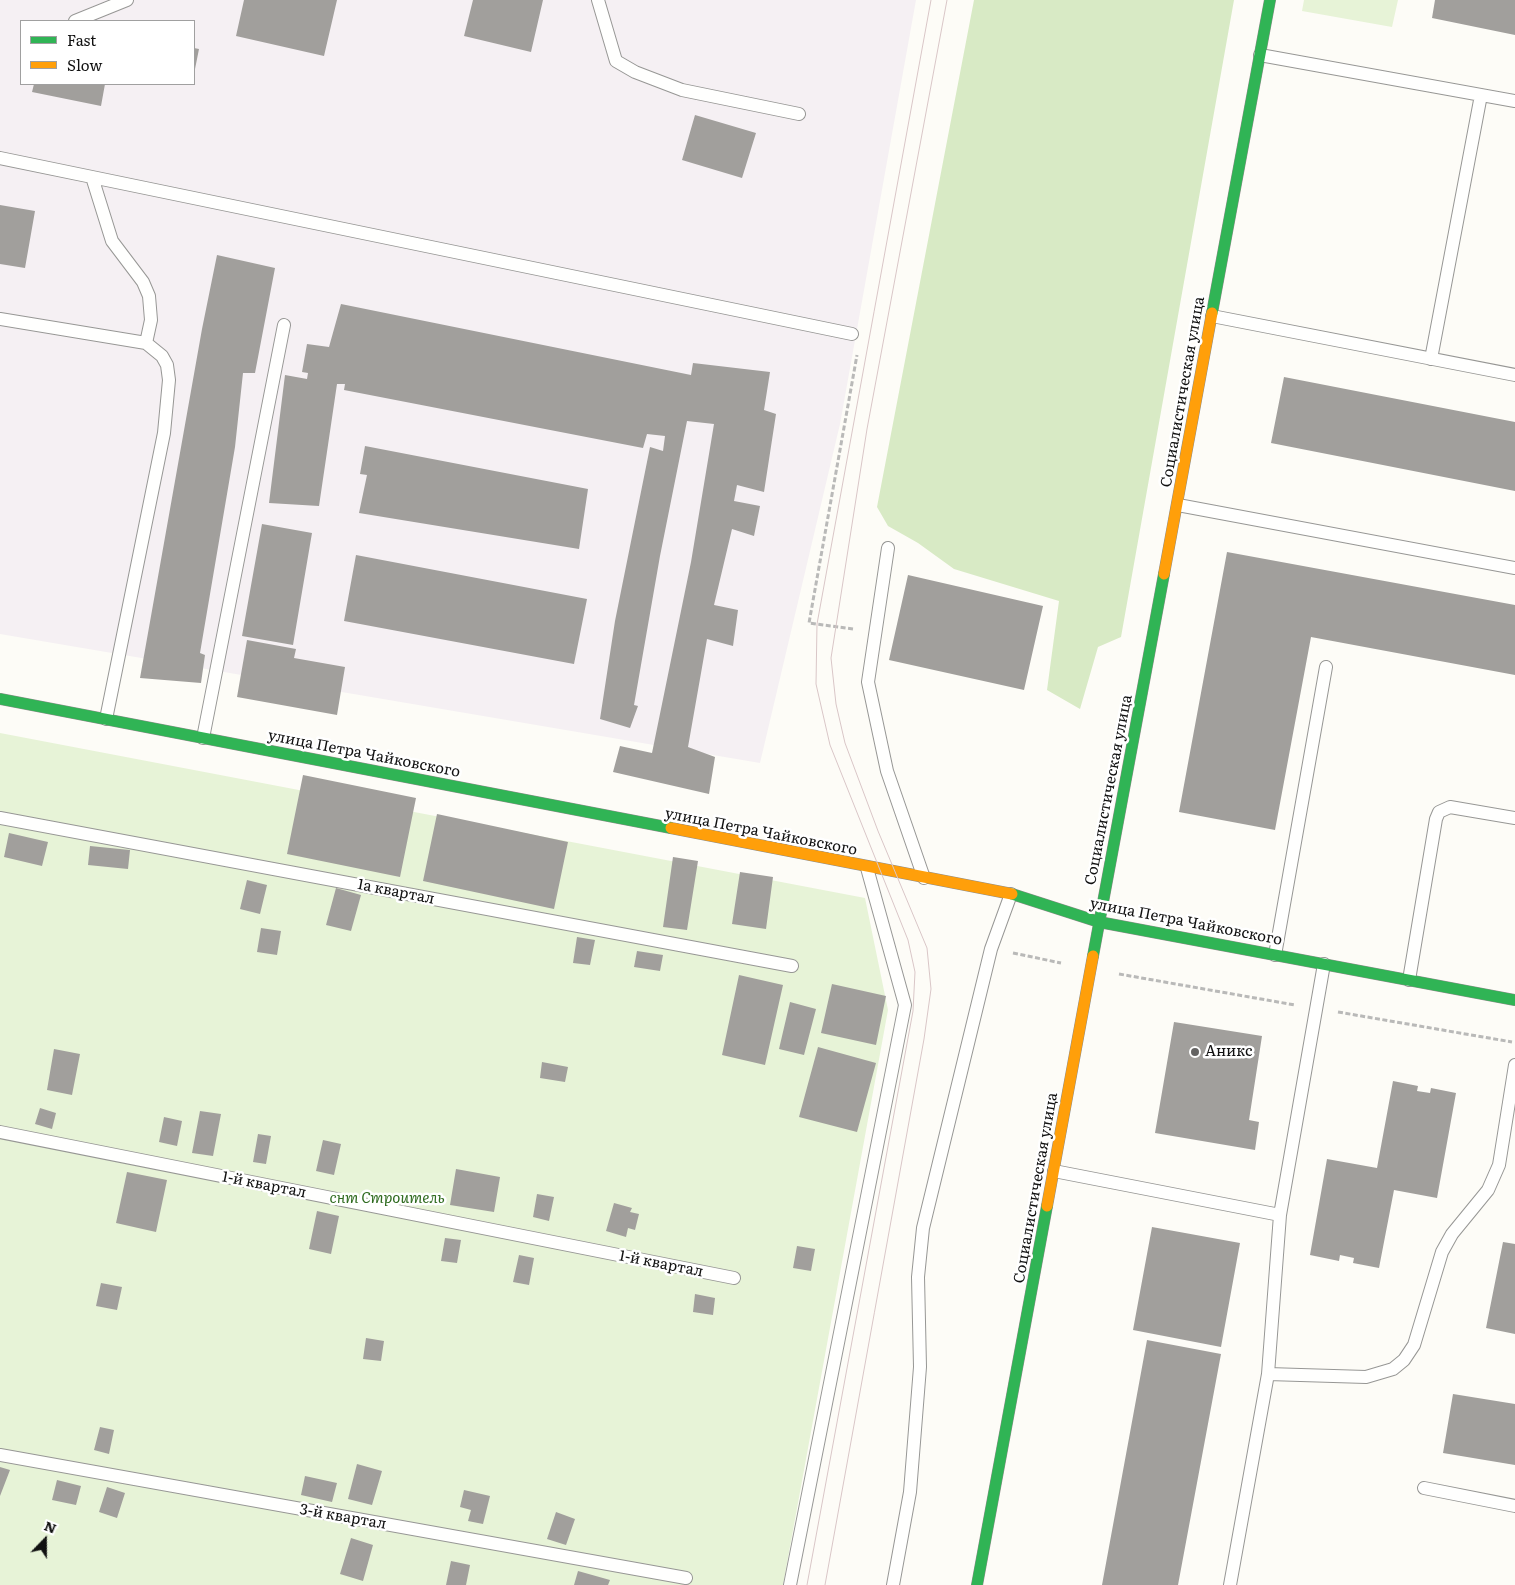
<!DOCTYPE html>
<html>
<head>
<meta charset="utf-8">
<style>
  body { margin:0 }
  #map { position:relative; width:1515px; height:1585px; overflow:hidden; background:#fdfcf7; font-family:Literata,serif }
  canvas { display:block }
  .legend { position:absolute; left:20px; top:20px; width:175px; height:65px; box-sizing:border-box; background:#fff; border:1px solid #a0a0a0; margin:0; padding:6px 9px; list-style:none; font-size:15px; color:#111 }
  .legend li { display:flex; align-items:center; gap:10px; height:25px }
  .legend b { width:25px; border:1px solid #a0a0a0 }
  .north { position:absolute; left:20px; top:1515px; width:50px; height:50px; -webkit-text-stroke:4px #fff; paint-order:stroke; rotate:22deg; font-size:14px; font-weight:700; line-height:20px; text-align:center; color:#111 }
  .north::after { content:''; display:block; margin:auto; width:18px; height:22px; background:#111; clip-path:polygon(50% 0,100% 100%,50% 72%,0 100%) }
</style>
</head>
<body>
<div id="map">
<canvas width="1515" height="1585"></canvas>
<ul class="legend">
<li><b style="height:6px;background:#30b455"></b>Fast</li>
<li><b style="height:6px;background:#ff9f0a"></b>Slow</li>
</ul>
<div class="north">N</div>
</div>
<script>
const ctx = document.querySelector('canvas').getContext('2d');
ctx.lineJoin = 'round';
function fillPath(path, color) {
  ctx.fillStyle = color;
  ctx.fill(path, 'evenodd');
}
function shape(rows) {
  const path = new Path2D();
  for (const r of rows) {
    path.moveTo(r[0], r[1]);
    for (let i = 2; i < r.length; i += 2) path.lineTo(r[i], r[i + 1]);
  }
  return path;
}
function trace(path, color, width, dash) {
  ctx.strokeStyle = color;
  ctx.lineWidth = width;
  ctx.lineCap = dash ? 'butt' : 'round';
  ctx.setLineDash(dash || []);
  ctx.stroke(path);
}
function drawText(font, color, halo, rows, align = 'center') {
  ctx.font = font + ' Literata,serif';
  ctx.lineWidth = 5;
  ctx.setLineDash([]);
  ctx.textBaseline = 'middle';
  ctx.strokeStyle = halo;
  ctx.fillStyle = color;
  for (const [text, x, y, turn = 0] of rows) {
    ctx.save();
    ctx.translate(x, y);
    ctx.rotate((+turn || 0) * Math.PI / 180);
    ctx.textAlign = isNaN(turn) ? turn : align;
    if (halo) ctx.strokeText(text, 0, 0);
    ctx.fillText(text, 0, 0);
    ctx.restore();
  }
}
fillPath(shape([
  [0,0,916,0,840,424,760,763,0,634],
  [21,21,194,21,194,84,21,84]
]), '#f5f0f3');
fillPath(shape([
  [1304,0,1398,0,1392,27,1302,11],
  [0,733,865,898,888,1010,783,1585,0,1585]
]), '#e7f3d7');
fillPath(shape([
  [974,0,1234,0,1121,637,1098,647,1080,709,1047,690,1059,601,954,569,918,543,888,526,877,507]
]), '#d8eac5');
fillPath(shape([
  [244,0,337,0,324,56,236,36],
  [473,0,543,0,531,52,464,36],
  [1435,0,1515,0,1515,35,1432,18],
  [194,48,199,49,195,69,194,69],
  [34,84,105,84,101,106,32,92],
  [695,115,756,133,742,178,682,160],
  [0,205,35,211,25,268,0,264],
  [217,255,275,268,255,373,243,373,235,447,200,653,205,655,201,683,140,678,202,329],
  [341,304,691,375,693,363,770,372,764,410,776,414,764,492,737,485,734,501,760,506,754,536,732,529,714,605,738,610,733,646,707,639,688,747,715,757,709,794,613,772,620,746,652,753,691,562,714,424,687,421,660,556,634,705,638,706,630,728,600,719,615,621,650,447,663,451,665,436,647,434,643,448,344,390,345,384,337,384,319,506,269,503,285,375,307,379,308,373,302,372,307,344,329,347],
  [1284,377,1515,422,1515,491,1271,443],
  [365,446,588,489,579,549,359,513,367,475,360,474],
  [262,524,312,533,293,645,242,636],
  [1227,552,1515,605,1515,675,1311,637,1275,830,1179,812],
  [356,555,587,599,574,664,344,621],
  [908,575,1043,606,1024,690,889,660],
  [247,640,296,649,294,658,345,667,337,715,237,697],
  [303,775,416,798,400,877,287,854],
  [437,814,568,842,554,909,423,881],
  [9,833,48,842,42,866,4,857],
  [90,846,130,850,128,869,88,865],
  [673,857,698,861,687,930,663,927],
  [740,872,773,877,766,929,732,924],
  [247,880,267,885,260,914,240,909],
  [336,888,361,895,351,931,326,925],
  [261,928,281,931,277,955,257,952],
  [577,937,595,940,590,965,573,963],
  [637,951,663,955,660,971,634,967],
  [739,975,783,985,765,1065,722,1055],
  [832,984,886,996,876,1045,821,1033],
  [790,1002,816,1009,804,1055,779,1049],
  [1174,1022,1262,1036,1249,1120,1259,1122,1255,1150,1155,1133],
  [818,1047,876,1063,857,1132,799,1117],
  [54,1049,80,1054,72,1095,47,1090],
  [542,1062,568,1067,565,1082,540,1078],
  [1393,1081,1418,1086,1417,1091,1430,1093,1431,1088,1456,1093,1437,1198,1394,1190,1379,1268,1353,1263,1354,1258,1340,1255,1339,1261,1310,1255,1327,1159,1377,1168],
  [40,1108,56,1113,52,1129,35,1124],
  [200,1111,221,1114,213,1156,192,1153],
  [164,1117,182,1121,177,1146,159,1142],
  [258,1134,271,1136,266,1164,253,1162],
  [323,1140,341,1144,334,1175,316,1171],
  [456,1169,500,1177,494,1212,450,1205],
  [127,1172,167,1180,156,1232,116,1223],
  [537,1194,554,1197,549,1221,533,1217],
  [614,1203,632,1208,630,1212,639,1214,635,1230,628,1228,626,1237,606,1231],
  [317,1211,339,1216,331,1254,309,1249],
  [1152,1227,1240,1243,1221,1347,1133,1330],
  [445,1238,461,1240,457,1263,441,1261],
  [1503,1242,1515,1244,1515,1334,1486,1328],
  [797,1246,815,1249,811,1271,793,1268],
  [519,1255,534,1258,529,1285,513,1282],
  [101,1283,122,1287,117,1310,96,1306],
  [695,1294,715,1298,713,1315,693,1312],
  [366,1338,384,1341,381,1361,363,1359],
  [1147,1340,1221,1354,1178,1585,1102,1585],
  [1453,1394,1515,1404,1515,1465,1443,1453],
  [100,1427,114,1430,109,1454,94,1450],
  [357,1464,382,1471,372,1505,348,1499],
  [0,1467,10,1470,0,1496],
  [305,1476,337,1483,332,1502,301,1495],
  [57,1480,81,1486,76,1505,52,1500],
  [107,1487,125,1493,117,1518,99,1512],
  [464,1490,490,1496,483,1524,468,1521,471,1510,460,1507],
  [556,1512,575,1519,566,1545,547,1539],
  [351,1538,373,1545,363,1581,340,1574],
  [451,1561,470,1565,466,1585,446,1585],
  [578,1571,610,1580,608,1585,574,1585]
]), '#a19f9c');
const lane = shape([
  [598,0,616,61,635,72,682,90,799,114],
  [75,21,127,0],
  [1260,55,1515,101],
  [0,158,92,177,112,241,143,282,149,296,151,320,146,343],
  [92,177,852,334],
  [1212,316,1515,375],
  [0,319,146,343,162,356,167,365,169,380,164,433,106,719],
  [1431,359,1481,95],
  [1178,505,1515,568],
  [888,548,868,682,887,771,924,878],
  [203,738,284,325],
  [0,818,792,966],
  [1275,955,1326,667],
  [1409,980,1436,819,1439,812,1450,807,1515,818],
  [0,1132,734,1278],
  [1054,1171,1280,1215,1268,1374,1230,1585],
  [1280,1215,1324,964],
  [1268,1374,1366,1377,1393,1369,1404,1360,1414,1345,1442,1252,1452,1234,1488,1190,1499,1165,1515,1065],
  [0,1455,686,1578],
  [1424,1488,1515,1506],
  [790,1585,905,1005,867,868],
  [893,1585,910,1492,920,1367,918,1277,923,1228,991,949,1011,894]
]);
const fast = shape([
  [1212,313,1270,0],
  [0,699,671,828],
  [1012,894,1099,922,1515,1000],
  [1093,956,1164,574],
  [977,1585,1047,1206]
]);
const slow = shape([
  [1164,574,1212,313],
  [671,828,1012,894],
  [1047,1206,1093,956]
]);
trace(lane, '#979795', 14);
trace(fast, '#8e8d8b', 12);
trace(slow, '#8e8d8b', 12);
trace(shape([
  [853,629,809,623,857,355],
  [1013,953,1061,963],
  [1119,974,1295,1005],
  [1338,1012,1512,1042]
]), '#b9b9b8', 3, [5, 2.5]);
trace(lane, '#fffffe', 12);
trace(fast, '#30b455', 11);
trace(slow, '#ff9f0a', 11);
trace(shape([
  [807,1585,913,1011,915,972,908,940,830,745,816,684,817,624,931,0],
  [825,1585,924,1039,931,989,927,948,878,831,845,743,836,704,831,658,867,429,947,0]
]), '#d9c6c7', 1);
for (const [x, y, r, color] of [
  [1195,1052,5,"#646362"]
]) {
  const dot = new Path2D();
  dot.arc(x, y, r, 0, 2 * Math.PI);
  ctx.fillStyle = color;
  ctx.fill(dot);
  trace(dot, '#fff', 2);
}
drawText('15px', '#111', '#fff', [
  ["Социалистическая улица",1183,392,-80],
  ["улица Петра Чайковского",364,754,11],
  ["Социалистическая улица",1109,790,-79],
  ["улица Петра Чайковского",761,832,11],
  ["1а квартал",396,892,11],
  ["улица Петра Чайковского",1186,922,11],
  ["1-й квартал",264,1185,11],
  ["Социалистическая улица",1036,1188,-80],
  ["1-й квартал",661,1264,11],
  ["3-й квартал",343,1517,10]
]);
drawText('15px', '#111', '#fff', [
  ["Аникс",1205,1052]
], 'left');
drawText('italic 15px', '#2f6b1f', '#fff', [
  ["снт Строитель",387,1199]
]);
</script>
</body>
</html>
